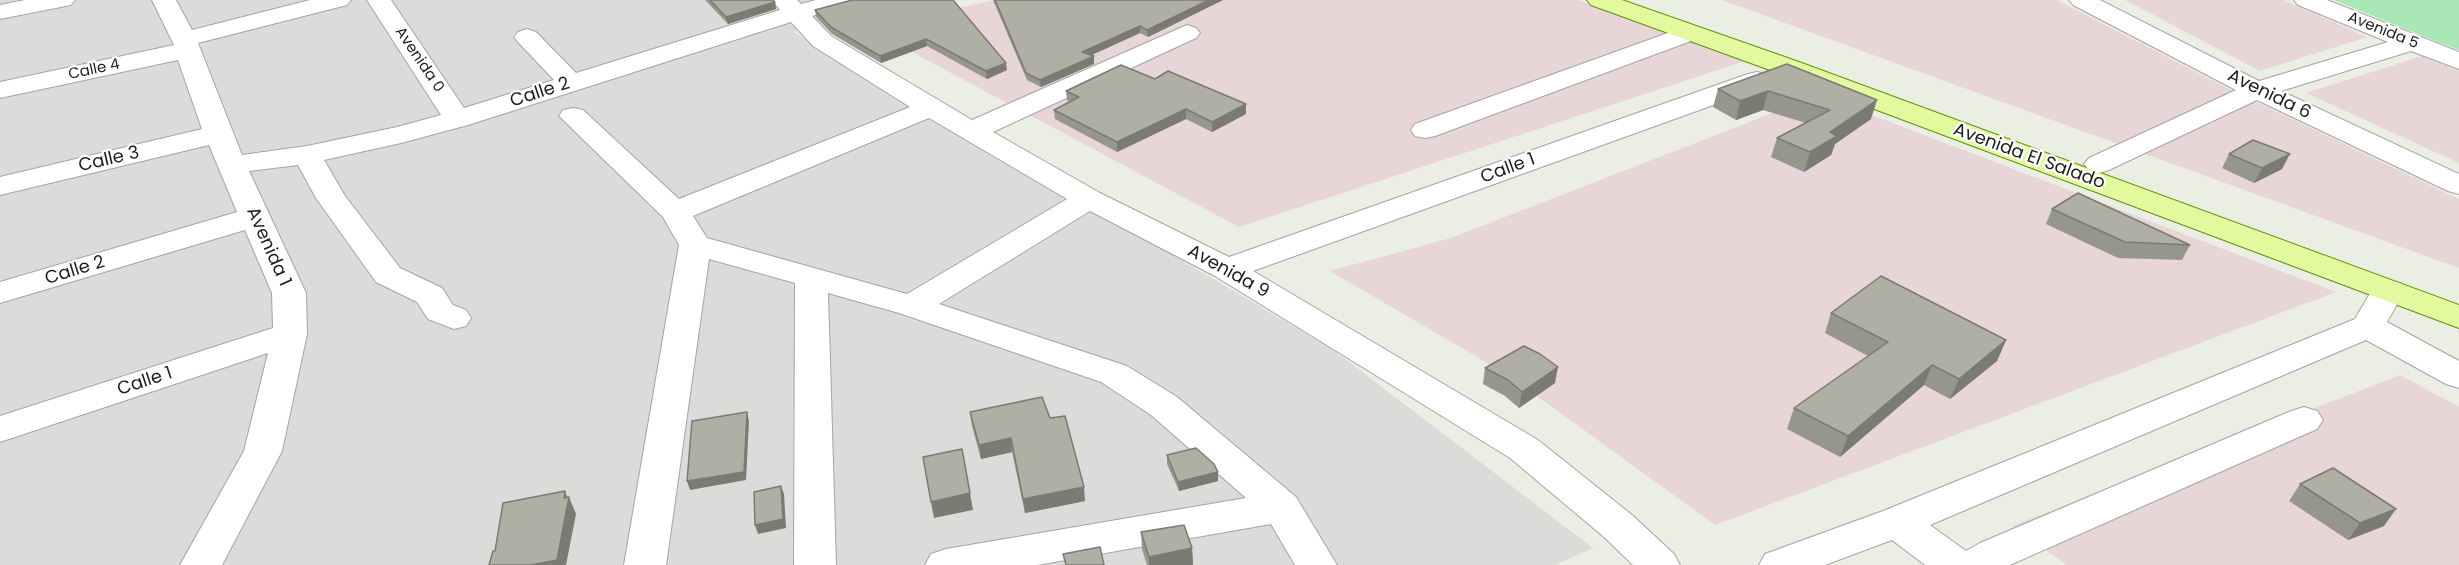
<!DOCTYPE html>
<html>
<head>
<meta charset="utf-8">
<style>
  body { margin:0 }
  canvas { display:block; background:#eaeee3 }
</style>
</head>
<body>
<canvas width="2459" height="565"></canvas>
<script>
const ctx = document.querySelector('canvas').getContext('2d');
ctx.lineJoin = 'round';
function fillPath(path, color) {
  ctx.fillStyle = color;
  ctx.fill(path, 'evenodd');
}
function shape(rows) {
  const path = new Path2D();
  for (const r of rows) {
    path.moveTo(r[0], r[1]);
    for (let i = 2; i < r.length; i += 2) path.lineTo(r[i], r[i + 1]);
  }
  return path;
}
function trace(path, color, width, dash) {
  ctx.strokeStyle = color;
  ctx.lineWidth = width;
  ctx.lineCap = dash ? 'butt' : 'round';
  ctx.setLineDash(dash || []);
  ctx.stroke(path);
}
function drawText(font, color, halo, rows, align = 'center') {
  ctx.font = font + ' Poppins,sans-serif';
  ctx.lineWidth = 4.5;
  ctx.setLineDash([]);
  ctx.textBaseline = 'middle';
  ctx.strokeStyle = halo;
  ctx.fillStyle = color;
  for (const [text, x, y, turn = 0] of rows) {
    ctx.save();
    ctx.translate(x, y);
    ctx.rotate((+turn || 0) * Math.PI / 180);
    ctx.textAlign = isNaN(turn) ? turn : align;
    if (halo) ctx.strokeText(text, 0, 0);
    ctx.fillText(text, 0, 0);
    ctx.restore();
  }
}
fillPath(shape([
  [0,0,910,0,794,32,1332,349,1593,548,1555,565,0,565]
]), '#dbdbda');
fillPath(shape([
  [995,0,1578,0,1745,61,1239,227,867,28],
  [1722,0,2057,0,2229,89,2459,199,2459,268],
  [2125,0,2284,0,2367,37,2260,71],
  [2422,56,2459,71,2459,163,2306,93],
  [1819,95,2336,292,1715,525,1508,375,1330,271,1451,238],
  [2400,375,2459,407,2459,565,2067,565,2012,526]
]), '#e7d5d8');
fillPath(shape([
  [2334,0,2459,0,2459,50,2435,41]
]), '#aae7b6');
const minor = shape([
  [25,0,75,0,71,5,0,19,0,5,25,0],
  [152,0,176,0,192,30,310,0,351,0,347,5,198,43,242,155,307,146,397,127,441,115,367,0,391,0,464,108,554,80,518,42,514,37,518,32,527,29,536,32,576,73,780,10,772,0,797,0,801,4,816,0,856,0,852,5,812,16,831,36,972,120,1187,25,1196,28,1200,33,1196,38,993,132,1100,193,1229,257,1748,74,1757,72,1766,74,1770,80,1766,86,1253,271,1538,440,1632,515,1674,554,1680,565,1633,565,1604,537,1510,458,1215,276,1090,211,939,304,1127,366,1177,397,1296,497,1337,565,1295,565,1271,524,1037,565,925,565,931,554,946,549,1246,498,1151,415,1101,382,899,313,828,293,836,565,794,565,795,283,709,259,666,565,624,565,679,245,663,217,559,116,563,110,573,108,583,110,679,199,910,107,813,46,791,22,468,125,401,143,324,160,345,196,400,268,442,288,453,305,466,310,471,318,466,326,454,329,428,319,417,302,376,282,316,198,298,165,249,171,306,293,307,334,282,451,222,565,180,565,244,451,268,353,0,442,0,416,273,328,272,293,245,230,0,303,0,282,237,212,209,145,0,195,0,177,202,129,178,60,0,98,0,82,174,45,152,0],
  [929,118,1067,199,907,294,707,238,693,216,929,118],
  [2069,0,2100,0,2259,81,2388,42,2298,5,2294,0,2327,0,2459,52,2459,69,2411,51,2281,91,2459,174,2459,194,2448,191,2257,100,2109,170,2099,173,2089,170,2084,164,2089,158,2236,90,2073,5,2069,0],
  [1690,25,1699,28,1703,33,1699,38,1435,136,1425,138,1415,136,1411,130,1415,124,1690,25],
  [2388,280,2400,283,2405,290,2387,322,2459,361,2459,388,2446,384,2366,340,1930,525,1966,551,1980,543,2291,411,2304,407,2317,411,2323,420,2317,429,2010,565,1925,565,1892,540,1825,565,1759,565,1765,554,1883,511,2355,319,2376,283,2388,280]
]);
const major = shape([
  [1587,0,1622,0,1799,62,2459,305,2459,328,1781,74,1591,5,1587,0]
]);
trace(minor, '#a4a4a4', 2);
trace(major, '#619205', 2);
fillPath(minor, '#fff');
fillPath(major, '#e2f99e');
fillPath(shape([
  [705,0,773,0,775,2,776,9,728,24],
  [953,0,1007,70,987,79,927,46,881,63,832,34,816,17,815,10],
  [993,0,1223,0,1148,37,1140,33,1091,55,1094,64,1041,87,1027,80],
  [1787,64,1871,119,1835,144,1831,155,1804,172,1771,157,1777,138,1806,123,1763,110,1736,120,1713,107,1718,89],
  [1155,79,1246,104,1246,114,1212,132,1186,119,1117,152,1055,119,1054,110,1070,102,1067,100,1066,91],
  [2229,154,2282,169,2254,183,2222,168],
  [2052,209,2190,245,2182,260,2118,258,2046,224],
  [1831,313,2006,340,1997,361,1950,399,1924,385,1840,457,1787,429,1794,408,1868,356,1825,333],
  [1485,368,1555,383,1519,408,1505,396,1483,384],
  [970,412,1050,418,1085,501,1025,513,1012,452,981,459,972,426],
  [1167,455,1218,481,1179,491,1167,464],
  [2300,484,2384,526,2348,540,2289,501],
  [1141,532,1192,548,1193,565,1147,565,1142,549]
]), '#96978c');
fillPath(shape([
  [1209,0,1223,0,1148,37,1147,30],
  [775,2,776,9,728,24,726,17],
  [1140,26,1140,33,1083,59,1082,52],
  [926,39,927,46,881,63,880,56],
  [1094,56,1094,64,1041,87,1040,80],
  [1006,63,1007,70,987,79,986,71],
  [1768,91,1763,110,1736,120,1740,101],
  [1877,100,1871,119,1835,144,1831,155,1804,172,1810,152,1830,132],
  [1246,104,1246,114,1212,132,1212,122],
  [1186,109,1186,119,1117,152,1117,142],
  [2290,154,2282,169,2254,183,2262,168],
  [2006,340,1997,361,1950,399,1959,379],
  [1932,365,1924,385,1840,457,1848,436],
  [1558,367,1555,383,1519,408,1522,392],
  [747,412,749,421,746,480,690,490,687,481],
  [1011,438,1012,452,981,459,979,445],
  [1218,472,1218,481,1179,491,1178,482],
  [781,486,784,494,786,528,758,534,755,525],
  [1084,487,1085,501,1025,513,1023,499],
  [565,491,568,499,569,497,576,514,566,565,531,565,564,498],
  [970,493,973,510,934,518,931,502],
  [2396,509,2384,526,2348,540,2360,523],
  [1192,548,1193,565,1149,565,1149,557]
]), '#7a7b72');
const building = shape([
  [710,0,773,0,775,2,726,17,710,0],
  [852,0,953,0,1006,63,986,71,926,39,880,56,831,27,815,10,852,0],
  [995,0,1209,0,1147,30,1140,26,1082,52,1094,56,1040,80,1026,73,995,0],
  [1787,64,1877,100,1830,132,1837,136,1810,152,1777,138,1830,110,1768,91,1740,101,1718,89,1787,64],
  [1121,65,1155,79,1168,71,1246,104,1212,122,1186,109,1117,142,1054,110,1079,97,1066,91,1121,65],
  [2253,140,2290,154,2262,168,2229,154,2253,140],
  [2078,193,2190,245,2125,242,2052,209,2078,193],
  [1881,276,2006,340,1959,379,1932,365,1848,436,1794,408,1888,342,1831,313,1881,276],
  [1524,346,1540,354,1558,367,1522,392,1508,380,1485,368,1524,346],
  [1042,397,1050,418,1065,416,1084,487,1023,499,1011,438,979,445,970,412,1042,397],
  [747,412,744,472,687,481,692,421,747,412],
  [1196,448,1214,464,1218,472,1178,482,1167,455,1196,448],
  [962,449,970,493,931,502,923,457,962,449],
  [2333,468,2396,509,2360,523,2300,484,2333,468],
  [781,486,783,519,755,525,754,492,781,486],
  [565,491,564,498,569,497,557,560,531,565,489,565,493,551,495,551,503,503,565,491],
  [1184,525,1192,548,1149,557,1141,532,1184,525],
  [1100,547,1104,565,1066,565,1063,554,1100,547]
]);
fillPath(building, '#afb0a3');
trace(building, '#7a7b72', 1.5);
drawText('15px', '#1d1d1d', '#fff', [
  ["Avenida 5",2383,31,22],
  ["Avenida 0",419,60,56],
  ["Calle 4",94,70,-12]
]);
drawText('18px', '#1d1d1d', '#fff', [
  ["Calle 2",540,93,-18],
  ["Avenida 6",2269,95,26],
  ["Avenida El Salado",2029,157,20],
  ["Calle 3",109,160,-13],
  ["Calle 1",1508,169,-20],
  ["Avenida 1",268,247,66],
  ["Calle 2",75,271,-17],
  ["Avenida 9",1228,272,29],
  ["Calle 1",145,382,-18]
]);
</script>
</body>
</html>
